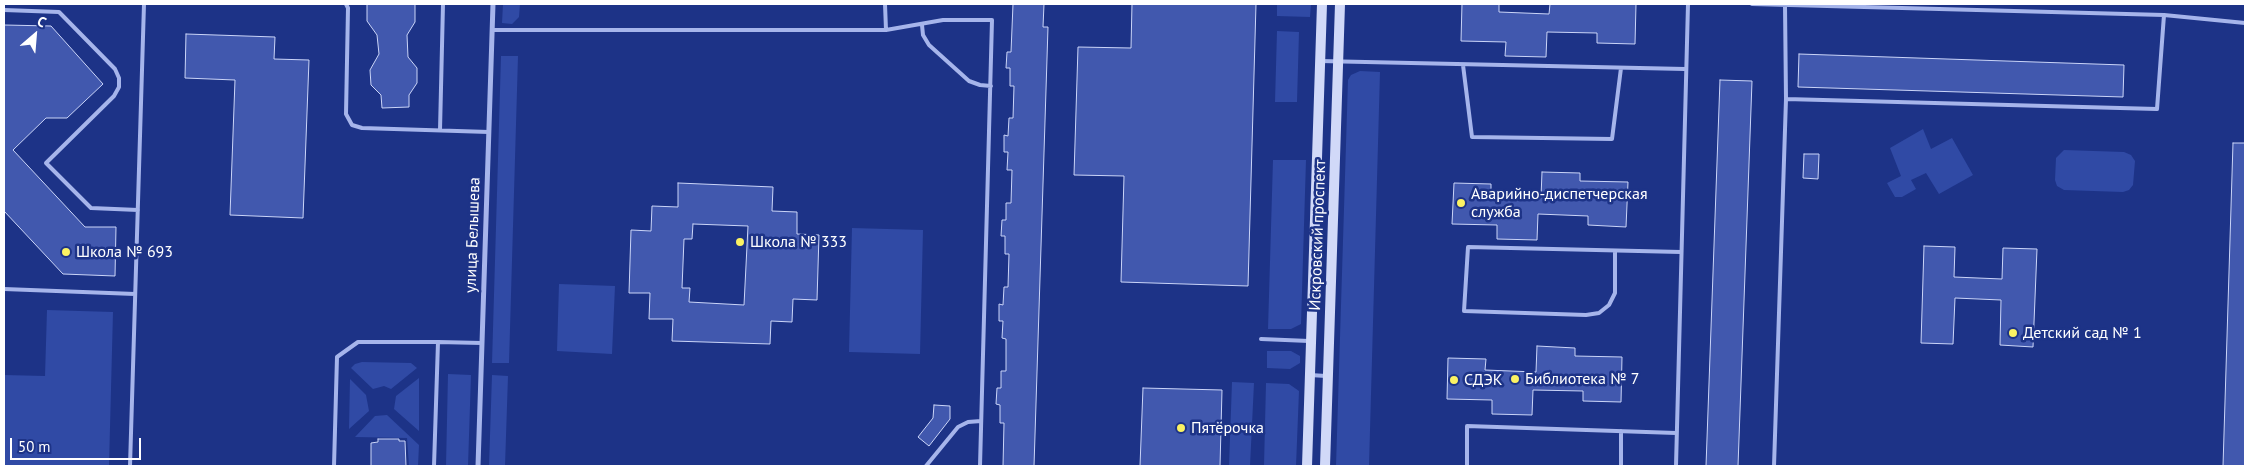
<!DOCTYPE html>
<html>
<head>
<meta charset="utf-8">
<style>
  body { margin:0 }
  #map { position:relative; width:2249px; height:470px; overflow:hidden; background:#1d3387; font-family:"PT Sans",sans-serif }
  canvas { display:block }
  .frame { position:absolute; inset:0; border:5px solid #fff; pointer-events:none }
  .north { position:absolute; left:10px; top:10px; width:50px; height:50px; -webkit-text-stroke:4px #1d3387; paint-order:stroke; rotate:27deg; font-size:14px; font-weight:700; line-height:20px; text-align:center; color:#fff }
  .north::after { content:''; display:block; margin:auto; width:18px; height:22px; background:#fff; clip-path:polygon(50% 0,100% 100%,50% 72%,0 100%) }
  .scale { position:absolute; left:10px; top:438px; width:131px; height:22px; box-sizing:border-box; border:2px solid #fff; border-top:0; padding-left:6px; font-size:15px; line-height:18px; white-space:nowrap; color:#fff; -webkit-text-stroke:4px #1d3387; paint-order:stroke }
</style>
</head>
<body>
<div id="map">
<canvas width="2249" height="470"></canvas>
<div class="frame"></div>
<div class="north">С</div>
<div class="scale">50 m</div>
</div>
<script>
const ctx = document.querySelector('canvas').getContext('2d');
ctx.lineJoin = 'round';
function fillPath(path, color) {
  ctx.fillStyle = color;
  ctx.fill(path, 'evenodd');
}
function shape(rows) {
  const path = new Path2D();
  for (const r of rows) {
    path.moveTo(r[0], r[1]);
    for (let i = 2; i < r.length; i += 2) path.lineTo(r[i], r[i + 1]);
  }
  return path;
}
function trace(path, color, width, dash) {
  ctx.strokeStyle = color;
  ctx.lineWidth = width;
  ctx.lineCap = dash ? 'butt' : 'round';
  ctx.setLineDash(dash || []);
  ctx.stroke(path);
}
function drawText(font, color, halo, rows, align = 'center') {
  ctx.font = font + ' "PT Sans",sans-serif';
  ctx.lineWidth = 5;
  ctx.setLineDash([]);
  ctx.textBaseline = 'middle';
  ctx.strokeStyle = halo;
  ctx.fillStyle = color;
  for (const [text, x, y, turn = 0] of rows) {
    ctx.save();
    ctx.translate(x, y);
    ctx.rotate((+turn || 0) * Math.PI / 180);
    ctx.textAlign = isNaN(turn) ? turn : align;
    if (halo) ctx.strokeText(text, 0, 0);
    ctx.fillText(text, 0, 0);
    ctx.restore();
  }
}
fillPath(shape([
  [503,4,520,4,519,17,512,24,502,23],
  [1277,4,1311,4,1310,17,1277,16],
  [1277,31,1299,32,1297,102,1275,102],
  [501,56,518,56,509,363,492,363],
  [1360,71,1380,72,1369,466,1336,466,1348,80,1351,75],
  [1923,129,1931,149,1952,138,1973,175,1939,194,1926,173,1911,180,1916,189,1902,197,1895,197,1887,183,1901,176,1890,148],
  [2064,150,2124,152,2131,155,2135,161,2133,185,2129,190,2123,192,2064,190,2057,186,2055,180,2056,158],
  [1273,160,1306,160,1301,324,1291,329,1268,329],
  [852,228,923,230,920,354,849,352],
  [559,284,615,286,612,354,557,351],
  [47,310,113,312,109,466,4,466,4,375,45,376],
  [1267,351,1291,351,1300,356,1300,363,1290,369,1267,368],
  [362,362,411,363,417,368,391,389,384,386,373,389,351,368,355,364],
  [448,374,471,375,468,466,446,466],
  [492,375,508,376,505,466,489,466],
  [419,378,419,431,394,409,396,396],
  [350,379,366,395,369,411,349,429],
  [1232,382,1254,383,1250,466,1229,466],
  [1266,383,1289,384,1299,391,1296,466,1264,466],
  [387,415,419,445,418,466,409,466,407,438,355,437,375,416]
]), '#304aa5');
const building = shape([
  [367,4,415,4,415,22,407,35,408,57,417,68,417,83,409,95,409,107,382,108,381,95,371,85,370,70,379,54,377,35,367,21,367,4],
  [1013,4,1044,4,1043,27,1048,27,1034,466,1003,466,1004,423,1000,423,1000,405,996,404,997,388,1001,388,1001,371,1006,371,1006,339,1002,338,1003,321,999,321,999,304,1003,305,1004,287,1008,287,1009,254,1005,254,1005,236,1001,236,1002,220,1006,220,1006,203,1011,203,1012,170,1007,170,1008,152,1004,152,1004,135,1008,136,1009,118,1013,118,1014,86,1010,86,1010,68,1006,68,1007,52,1011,52,1013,4],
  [1132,4,1256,4,1248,286,1121,282,1124,176,1074,175,1078,47,1131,48,1132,4],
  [1462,4,1499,4,1499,12,1549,14,1550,4,1636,4,1635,44,1597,43,1597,33,1547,32,1546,57,1505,56,1506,42,1461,41,1462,4],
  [4,25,51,26,103,84,67,118,46,118,13,150,85,227,116,227,115,276,63,274,4,211,4,25],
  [186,34,275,37,274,59,309,60,303,218,230,215,235,80,185,78,186,34],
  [1799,54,2124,65,2123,97,1798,87,1799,54],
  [1720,80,1752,81,1738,466,1706,466,1720,80],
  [2233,143,2245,143,2245,466,2223,466,2233,143],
  [1804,154,1819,154,1818,179,1803,178,1804,154],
  [1542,172,1580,173,1580,181,1628,182,1626,227,1588,225,1588,216,1538,214,1537,240,1497,239,1497,225,1452,224,1454,183,1491,184,1491,195,1541,197,1542,172],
  [678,183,773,187,772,211,797,212,797,234,819,235,817,300,793,299,792,322,771,321,770,344,672,341,673,319,649,319,650,293,629,293,631,230,651,231,652,206,678,207,678,183],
  [693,224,748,226,744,305,689,302,690,288,682,288,684,239,692,239,693,224],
  [1924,246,1955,247,1954,277,2002,279,2003,248,2037,249,2033,347,2000,345,2001,300,1955,298,1953,344,1921,343,1924,246],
  [1537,346,1575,348,1575,356,1622,357,1621,402,1583,401,1583,391,1533,390,1532,415,1492,414,1492,400,1447,399,1448,358,1486,359,1485,370,1536,372,1537,346],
  [1143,388,1222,390,1220,466,1140,466,1143,388],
  [934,405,950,406,950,419,929,446,918,437,933,418,934,405],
  [378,439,399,439,399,441,405,441,406,466,371,466,371,443,378,442,378,439]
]);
fillPath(building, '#4158ae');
trace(building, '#cbd5f8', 1);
trace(shape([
  [346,4,348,8,346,114,352,125,362,128,489,132],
  [885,4,886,30],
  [1752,4,2164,15,2245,23],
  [4,10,59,12,115,69,119,78,119,87,114,96,46,163,91,208,138,210],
  [922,25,923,35,929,45,969,81,980,85,991,86],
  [492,30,886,30,943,20,992,20,980,466],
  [1320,61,1685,69],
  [1463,65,1472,137,1612,139,1621,68],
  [1786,99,2157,109,2164,15],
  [440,130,443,4],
  [1615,251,1615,293,1609,305,1599,313,1586,315,1464,311,1468,247,1681,252],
  [4,289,135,294],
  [1261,339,1309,341],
  [438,342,482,343],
  [1310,375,1326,376],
  [130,466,144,4],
  [334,466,337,357,358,342,438,342,434,466],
  [926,466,958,427,968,422,981,421],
  [1467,466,1467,426,1676,433],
  [1621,466,1621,431],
  [1676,466,1688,4],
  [1774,466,1786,99,1785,5]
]), '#a6b5eb', 4);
trace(shape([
  [478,466,493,4]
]), '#a6b5eb', 5);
trace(shape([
  [1307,466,1322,4],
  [1325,466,1340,4]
]), '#d1d9f8', 10);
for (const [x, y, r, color] of [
  [1461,203,5,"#fbf263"],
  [740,242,5,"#fbf263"],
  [66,252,5,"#fbf263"],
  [2013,333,5,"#fbf263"],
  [1515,379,5,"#fbf263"],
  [1454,380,5,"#fbf263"],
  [1181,428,5,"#fbf263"]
]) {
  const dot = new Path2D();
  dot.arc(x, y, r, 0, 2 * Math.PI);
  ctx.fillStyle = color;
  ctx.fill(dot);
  trace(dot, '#1d3387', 2);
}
drawText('16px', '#fff', '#1d3387', [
  ["Аварийно-диспетчерская",1471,194],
  ["служба",1471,212],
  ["Школа № 333",750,242],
  ["Школа № 693",76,252],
  ["Детский сад № 1",2023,333],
  ["Библиотека № 7",1525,379],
  ["СДЭК",1464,380],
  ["Пятёрочка",1191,428]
], 'left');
drawText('16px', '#fff', '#1d3387', [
  ["улица Белышева",473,235,-88],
  ["Искровский проспект",1318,235,-88]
]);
</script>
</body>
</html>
